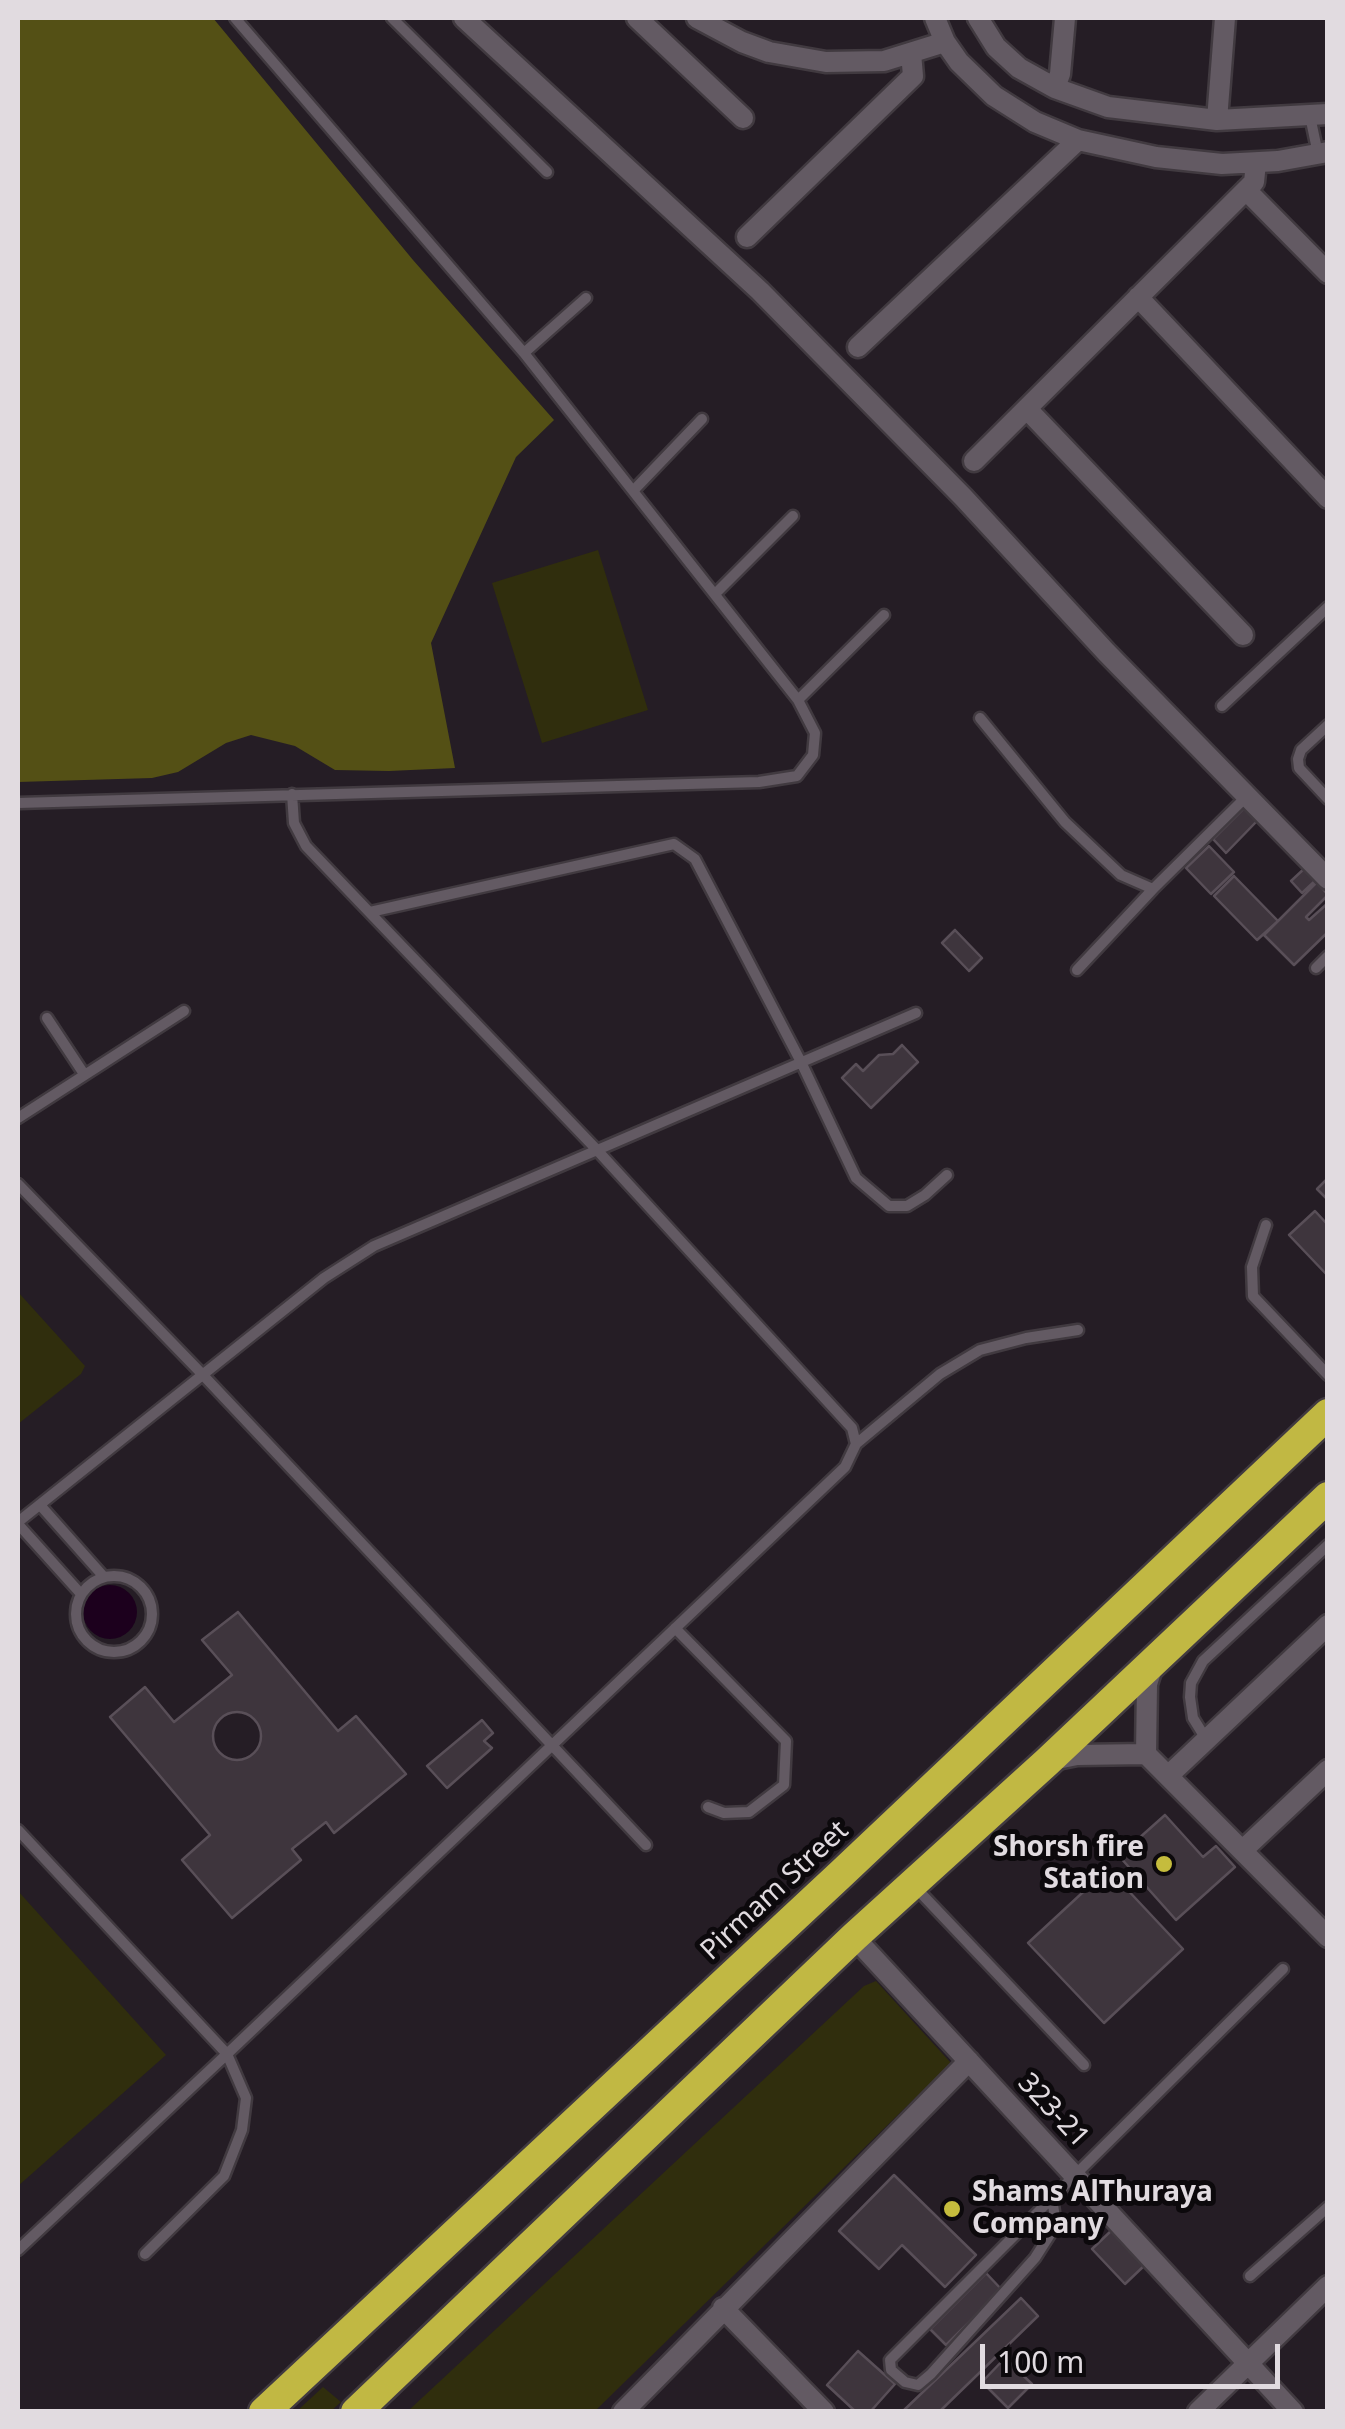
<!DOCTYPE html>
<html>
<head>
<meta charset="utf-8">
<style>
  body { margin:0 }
  #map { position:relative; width:1345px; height:2429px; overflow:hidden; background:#251d25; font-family:"Noto Sans",sans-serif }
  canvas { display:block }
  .frame { position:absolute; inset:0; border:20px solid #e1dbe0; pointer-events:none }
  .scale { position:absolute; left:980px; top:2344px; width:300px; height:45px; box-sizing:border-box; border:5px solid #e1dbe0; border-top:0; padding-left:12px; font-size:30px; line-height:35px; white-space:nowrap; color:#e1dbe0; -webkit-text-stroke:8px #0c090c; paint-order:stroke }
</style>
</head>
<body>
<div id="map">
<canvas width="1345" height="2429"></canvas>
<div class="frame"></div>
<div class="scale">100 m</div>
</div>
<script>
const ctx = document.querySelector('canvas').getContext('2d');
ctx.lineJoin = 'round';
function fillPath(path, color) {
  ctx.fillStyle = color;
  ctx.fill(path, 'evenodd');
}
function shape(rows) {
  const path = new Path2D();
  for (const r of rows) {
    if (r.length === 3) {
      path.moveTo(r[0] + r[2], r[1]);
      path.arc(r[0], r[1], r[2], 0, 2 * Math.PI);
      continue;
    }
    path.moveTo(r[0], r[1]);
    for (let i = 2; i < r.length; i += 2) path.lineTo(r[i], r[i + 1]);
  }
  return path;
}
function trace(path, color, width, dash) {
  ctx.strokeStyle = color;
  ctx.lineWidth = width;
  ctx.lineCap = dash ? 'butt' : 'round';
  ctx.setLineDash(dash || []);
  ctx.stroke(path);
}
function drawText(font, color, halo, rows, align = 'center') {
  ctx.font = font + ' "Noto Sans",sans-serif';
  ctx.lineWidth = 10;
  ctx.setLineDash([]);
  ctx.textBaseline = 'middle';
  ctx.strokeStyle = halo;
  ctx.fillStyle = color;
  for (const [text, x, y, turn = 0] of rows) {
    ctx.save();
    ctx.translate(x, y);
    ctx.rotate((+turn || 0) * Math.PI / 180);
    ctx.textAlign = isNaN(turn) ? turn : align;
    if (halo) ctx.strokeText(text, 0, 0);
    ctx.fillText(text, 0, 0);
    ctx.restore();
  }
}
fillPath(shape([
  [598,550,648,710,542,743,492,583],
  [18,1292,85,1366,81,1374,18,1424],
  [18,1891,166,2055,18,2186],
  [876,1981,951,2063,595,2411,408,2411,864,1986],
  [323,2387,341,2402,331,2411,297,2411]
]), '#302e0d');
fillPath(shape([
  [18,18,213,18,413,260,554,420,516,457,431,643,455,768,389,771,335,770,295,746,251,735,226,743,178,772,152,778,18,782]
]), '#545015');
fillPath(shape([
  [110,1612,27]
]), '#1c001d');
const building = shape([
  [1244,808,1257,821,1226,853,1213,839,1244,808],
  [1209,846,1234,872,1211,894,1186,868,1209,846],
  [1306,867,1317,879,1302,893,1291,881,1306,867],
  [1234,876,1278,921,1257,940,1214,896,1234,876],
  [1317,882,1328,895,1306,917,1309,920,1328,903,1328,932,1294,965,1264,935,1317,882],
  [955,930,982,958,969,971,942,943,955,930],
  [902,1045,918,1062,871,1108,842,1078,856,1064,863,1071,879,1055,893,1054,902,1045],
  [1328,1178,1328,1200,1317,1189,1328,1178],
  [1315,1211,1328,1225,1328,1276,1289,1235,1315,1211],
  [238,1612,338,1731,356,1716,406,1774,334,1833,326,1822,292,1849,301,1860,232,1918,182,1860,210,1835,110,1717,145,1687,174,1722,232,1675,202,1640,238,1612],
  [237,1736,24],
  [482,1720,493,1733,484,1741,492,1748,447,1788,427,1766,482,1720],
  [1165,1815,1203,1857,1216,1846,1235,1867,1176,1920,1119,1856,1165,1815],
  [1108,1869,1183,1949,1104,2023,1028,1943,1108,1869],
  [894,2175,976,2255,945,2287,902,2245,879,2269,839,2231,894,2175],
  [1112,2230,1146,2264,1125,2284,1092,2249,1112,2230],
  [986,2273,1002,2290,946,2345,930,2329,986,2273],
  [1021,2298,1038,2316,939,2412,902,2412,1021,2298],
  [858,2351,895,2384,870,2412,856,2412,827,2385,858,2351],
  [1005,2358,1032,2384,1008,2408,982,2382,1005,2358]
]);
fillPath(building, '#3e353d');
trace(building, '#594f58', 2.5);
const lane = shape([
  [392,18,547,172],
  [1310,116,1318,154],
  [524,353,586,298],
  [633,491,702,419],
  [715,594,793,516],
  [798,700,884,615],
  [1222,706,1328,607],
  [980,718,1065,822,1121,875,1153,889,1247,796],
  [1328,725,1301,750,1298,759,1299,768,1328,799],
  [18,803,759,782,797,776,813,755,815,733,798,700,524,353,235,18],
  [370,912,674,844,695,859,801,1062,856,1178,889,1206,907,1206,925,1195,947,1175],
  [1316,968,1328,956],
  [1077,970,1153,889],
  [47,1018,84,1074],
  [18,1118,184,1011],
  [18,1184,202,1374,646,1845],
  [1266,1225,1252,1267,1253,1296,1328,1375],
  [856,1444,940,1374,980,1350,1026,1338,1078,1330],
  [40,1505,104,1577],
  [18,1522,324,1278,374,1246,916,1013],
  [18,1524,81,1594],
  [114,1614,38],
  [675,1628,786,1741,784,1785,749,1812,724,1813,708,1807],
  [1206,1739,1193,1718,1190,1697,1191,1683,1203,1661,1328,1545],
  [18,1830,227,2054,845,1467,856,1444,852,1428,597,1150,306,846,294,823,292,794],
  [916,1888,1084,2065],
  [1052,2198,1056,2225,1035,2258,931,2374,918,2385,905,2382,891,2370,890,2360,1075,2175,1283,1969],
  [18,2250,227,2054,246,2098,242,2130,224,2176,145,2254],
  [1250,2276,1328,2207]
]);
const street = shape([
  [464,18,760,291,963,497,1106,652,1328,879],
  [637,18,743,118],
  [697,18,742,42,769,52,826,62,884,61,945,42],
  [935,18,945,42,959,62,994,96,1035,122,1078,140,1156,157,1222,164,1278,161,1328,152],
  [978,18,996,47,1019,68,1055,88,1108,107,1217,120,1328,114],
  [1055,88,1060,74,1065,18],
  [1217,120,1225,18],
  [1246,190,1328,273],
  [747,237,913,76,911,53],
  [1138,297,1328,498],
  [858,347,1078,140],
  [1027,409,1243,635],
  [974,461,1254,182,1256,163],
  [1146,1754,1147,1684,1154,1662],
  [1052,1760,1077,1755,1146,1754,1328,1937],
  [1169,1775,1328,1625],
  [1244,1849,1328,1770],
  [854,1937,1293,2412],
  [723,2308,824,2412],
  [623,2412,969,2061],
  [1198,2412,1328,2286]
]);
const highway = shape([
  [264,2412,841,1874,1328,1414],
  [356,2412,854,1937,1047,1762,1328,1497]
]);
trace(lane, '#413a40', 15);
trace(street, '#413a40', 25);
trace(highway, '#413a40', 35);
trace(lane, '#635a63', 10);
trace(street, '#635a63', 20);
trace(highway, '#c1b843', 30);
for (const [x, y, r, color] of [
  [1164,1864,10,"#c5bc3d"],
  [952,2209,10,"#c5bc3d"]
]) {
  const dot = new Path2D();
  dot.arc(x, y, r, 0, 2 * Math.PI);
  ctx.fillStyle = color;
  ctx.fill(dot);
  trace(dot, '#0c090c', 4);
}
drawText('bold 28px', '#e1dbe0', '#0c090c', [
  ["Shorsh fire",1144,1848],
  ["Station",1144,1880],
  ["Shams AlThuraya",972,2193,"left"],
  ["Company",972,2225,"left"]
], 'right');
drawText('28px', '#e1dbe0', '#0c090c', [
  ["Pirmam Street",775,1891,-43],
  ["323-21",1053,2111,47]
]);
</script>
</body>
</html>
